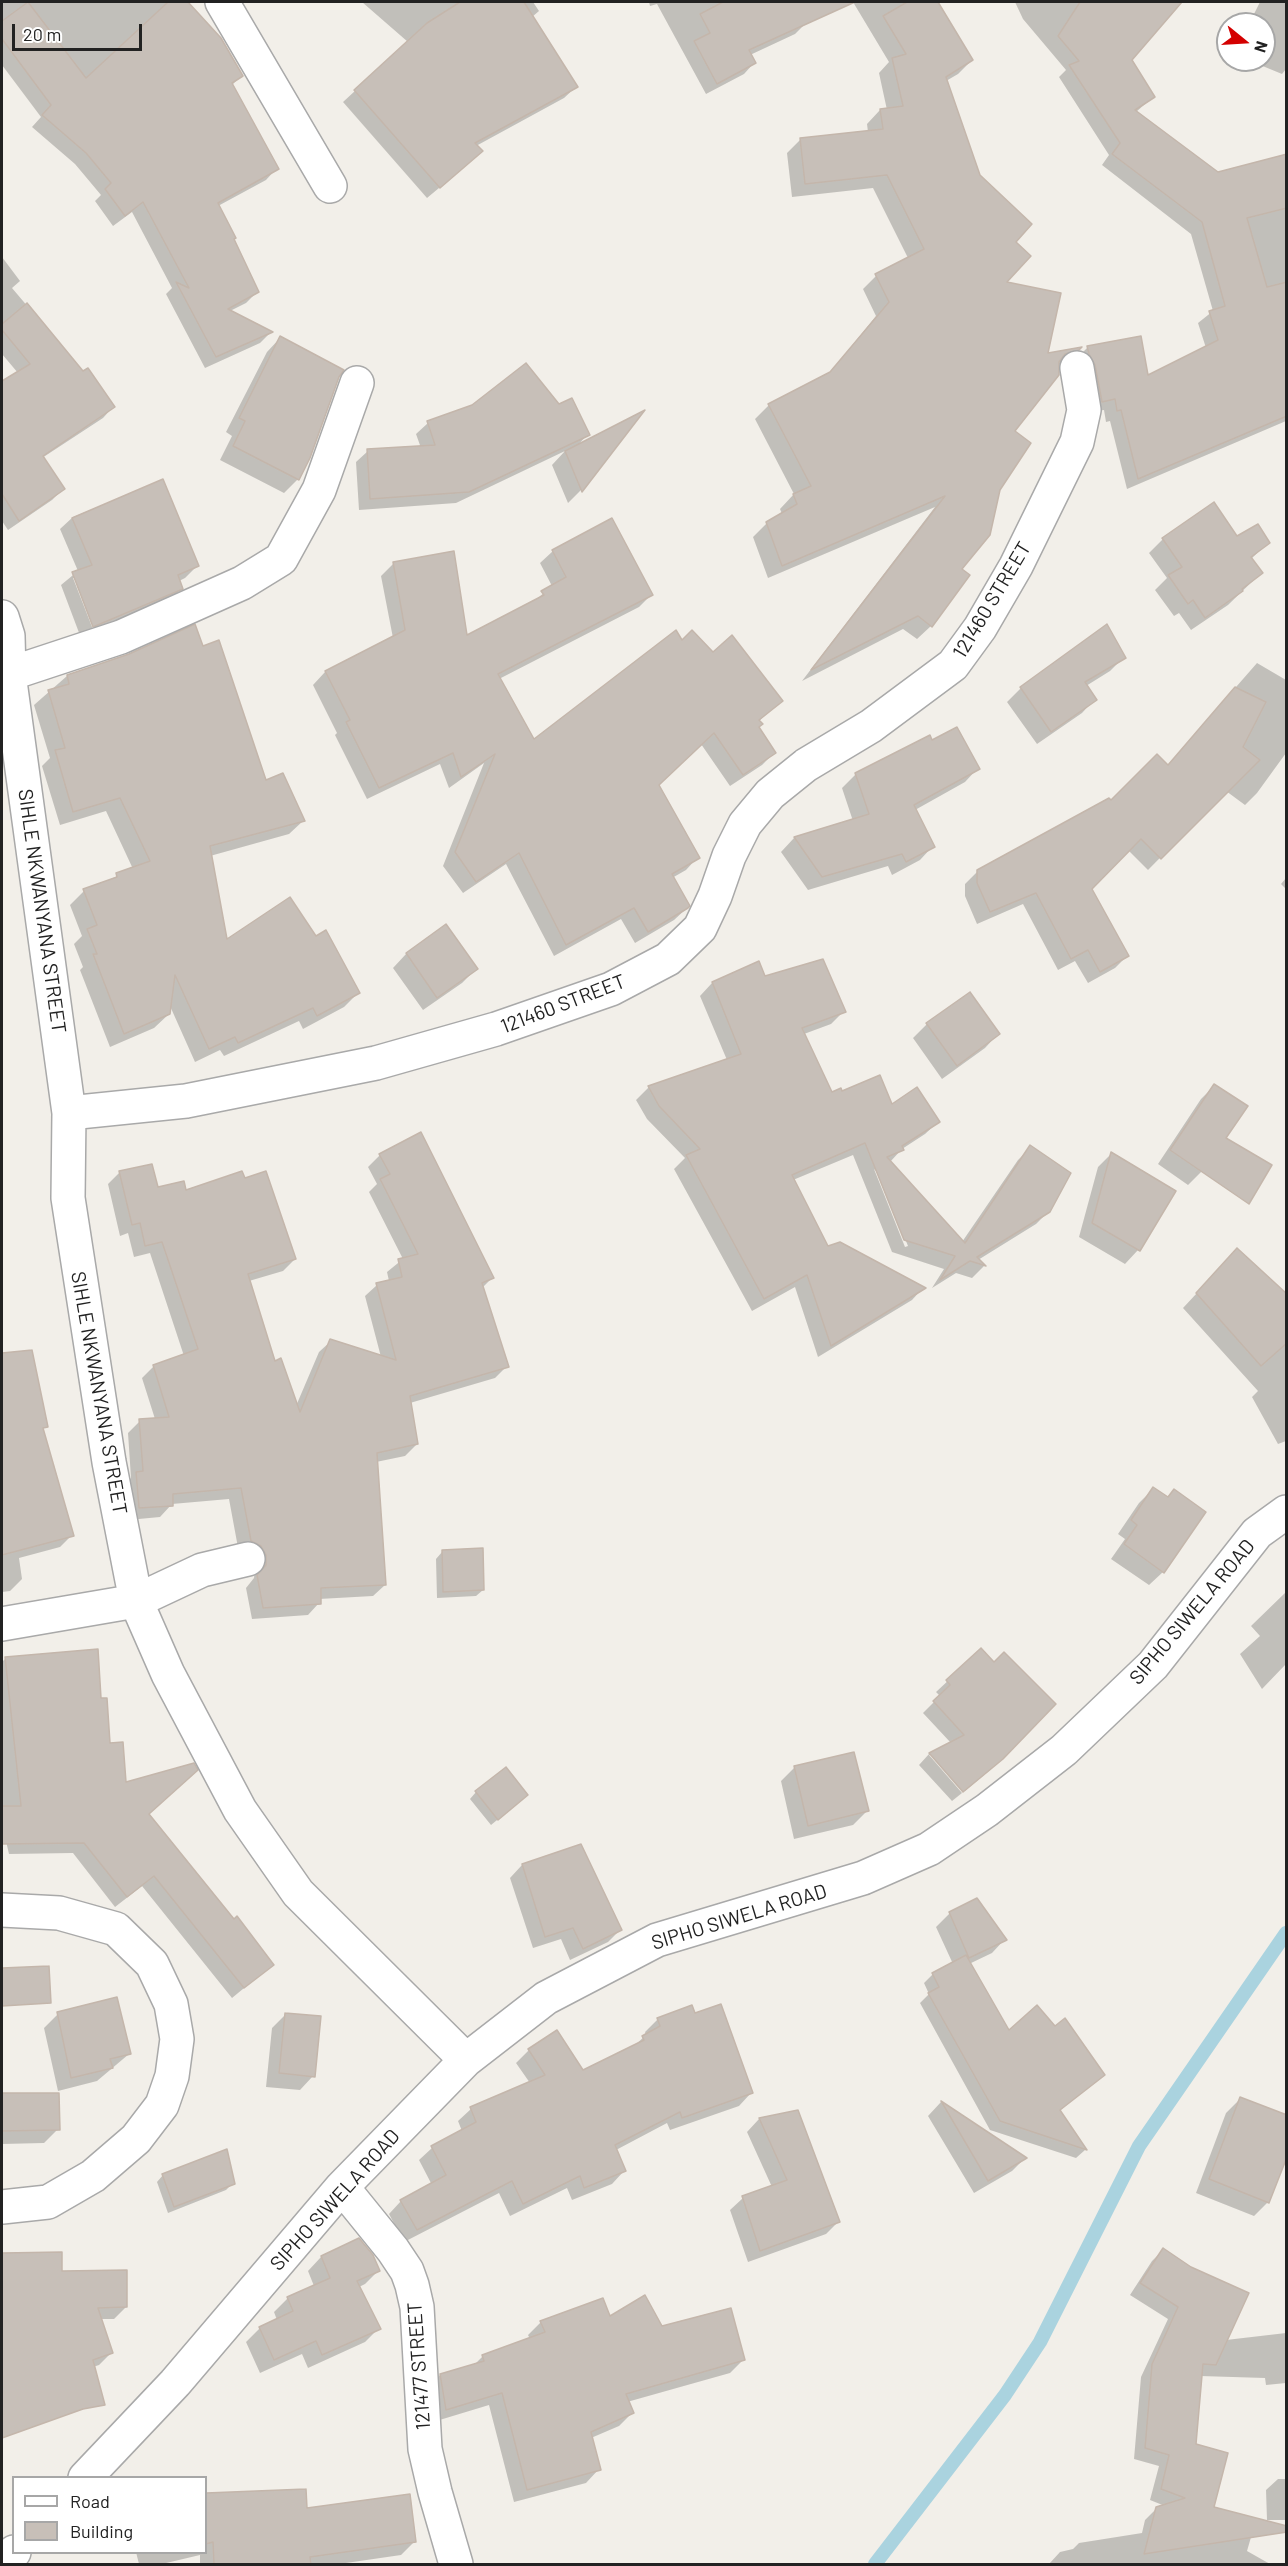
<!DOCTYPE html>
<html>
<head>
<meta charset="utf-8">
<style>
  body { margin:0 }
  #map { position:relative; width:1288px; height:2566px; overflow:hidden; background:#f2efe9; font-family:Barlow,sans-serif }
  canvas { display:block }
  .frame { position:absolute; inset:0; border:3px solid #222; pointer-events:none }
  .legend { position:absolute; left:12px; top:2476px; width:195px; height:78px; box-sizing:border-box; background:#fff; border:2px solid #a7a7a7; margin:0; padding:8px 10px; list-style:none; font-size:18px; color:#222 }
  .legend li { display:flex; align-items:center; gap:12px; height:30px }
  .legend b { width:30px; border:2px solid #a7a7a7 }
  .north { position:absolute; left:1216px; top:12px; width:60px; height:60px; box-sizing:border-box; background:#fff; border:2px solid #a7a7a7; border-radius:50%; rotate:108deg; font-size:16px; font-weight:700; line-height:24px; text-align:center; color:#222 }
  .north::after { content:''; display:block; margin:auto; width:21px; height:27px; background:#d40000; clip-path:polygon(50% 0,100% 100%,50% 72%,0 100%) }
  .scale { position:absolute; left:12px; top:24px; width:130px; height:27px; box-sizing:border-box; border:3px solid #222; border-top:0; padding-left:8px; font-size:18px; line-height:21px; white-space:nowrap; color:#222; -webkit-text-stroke:4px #fff; paint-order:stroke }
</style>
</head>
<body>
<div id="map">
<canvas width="1288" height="2566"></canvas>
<div class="frame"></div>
<ul class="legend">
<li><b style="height:8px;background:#fff"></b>Road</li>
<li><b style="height:16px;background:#c7bfb8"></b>Building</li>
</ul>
<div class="north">N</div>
<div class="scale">20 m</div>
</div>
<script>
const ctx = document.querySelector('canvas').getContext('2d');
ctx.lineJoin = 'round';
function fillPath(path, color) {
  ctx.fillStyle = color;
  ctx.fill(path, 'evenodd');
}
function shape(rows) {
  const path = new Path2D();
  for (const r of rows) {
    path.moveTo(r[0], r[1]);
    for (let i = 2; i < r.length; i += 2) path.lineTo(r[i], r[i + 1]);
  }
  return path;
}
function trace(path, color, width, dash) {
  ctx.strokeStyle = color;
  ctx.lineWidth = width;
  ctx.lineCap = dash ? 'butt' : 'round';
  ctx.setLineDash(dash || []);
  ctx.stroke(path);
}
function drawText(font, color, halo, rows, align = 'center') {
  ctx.font = font + ' Barlow,sans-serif';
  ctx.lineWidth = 4.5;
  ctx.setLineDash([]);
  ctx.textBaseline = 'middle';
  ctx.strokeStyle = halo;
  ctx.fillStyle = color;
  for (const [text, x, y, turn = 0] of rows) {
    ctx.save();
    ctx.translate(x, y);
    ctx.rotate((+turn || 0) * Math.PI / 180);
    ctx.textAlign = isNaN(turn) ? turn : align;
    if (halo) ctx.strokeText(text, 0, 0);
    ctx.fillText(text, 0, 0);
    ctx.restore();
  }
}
fillPath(shape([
  [2,2,186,2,220,39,242,75,232,85,277,168,266,180,218,206,257,292,246,303,230,311,270,333,260,343,205,368,166,294,172,288,132,212,113,226,95,201,101,195,75,164,32,127,41,117,2,65],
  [362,2,533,2,539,11,532,17,576,87,564,98,476,146,469,163,427,198,343,102,408,42],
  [649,2,797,2,806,23,795,34,750,55,754,63,744,74,706,94,657,4,650,6],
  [853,2,937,2,972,60,958,74,946,81,978,176,1014,242,1004,283,1046,355,1078,349,1064,363,1058,365,1013,431,998,489,931,626,917,639,903,629,802,681,935,507,768,578,753,537,767,523,782,514,780,509,794,494,755,419,769,405,828,375,876,316,863,289,876,276,908,258,873,188,792,197,787,153,801,139,868,132,867,124,880,110,887,110,879,73,889,62],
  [1015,2,1135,2,1164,20,1130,60,1153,97,1136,112,1217,174,1286,156,1286,421,1127,489,1110,421,1106,422,1104,410,1091,412,1077,358,1088,347,1147,377,1206,348,1198,323,1213,311,1191,234,1102,165,1109,155,1059,77,1066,70,1023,19],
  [1260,2,1286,2,1286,69,1282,74,1248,60,1264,60,1264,24,1249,24],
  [2,257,20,281,12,288,113,407,103,418,42,458,63,489,52,500,8,530,2,521,2,384,18,373,2,354],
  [280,338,338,376,298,479,284,493,220,460,232,436,226,432,267,352],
  [559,406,588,434,578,445,640,414,580,491,568,503,552,465,565,451,456,503,359,510,356,462,368,451,421,448,416,434,428,423],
  [162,481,197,566,185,578,179,581,181,588,169,601,96,631,76,578,73,578,94,632,81,638,61,585,78,571,60,529,73,517],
  [1213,504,1236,538,1268,543,1251,559,1261,573,1228,605,1191,630,1179,613,1174,616,1155,590,1167,578,1149,553,1163,539],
  [553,551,651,595,639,607,499,679,534,741,681,642,713,654,781,701,759,721,757,728,774,753,762,765,730,786,701,744,657,786,698,857,686,870,672,878,687,908,674,920,635,943,621,919,554,956,506,864,463,893,443,866,484,763,449,788,440,764,367,799,335,735,337,733,313,685,325,672,393,638,381,576,393,564,452,552,466,638,532,603,552,586,540,563],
  [1107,626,1124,657,1110,671,1086,686,1095,699,1082,713,1037,744,1007,702,1021,688],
  [202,648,265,782,303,821,289,834,210,856,226,941,315,938,358,993,344,1007,303,1029,299,1021,224,1056,220,1050,195,1062,170,1006,169,1014,154,1028,110,1047,80,970,83,967,74,944,82,936,70,905,84,891,133,869,106,811,60,825,42,766,50,758,34,705,67,676],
  [1257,663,1286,680,1286,753,1257,793,1245,805,1226,791,1148,870,1128,850,1090,889,1127,956,1115,968,1088,983,1075,961,1058,970,1023,904,977,924,965,896,965,884,978,871,1111,803,1167,766],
  [929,737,932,742,978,768,965,782,915,810,933,846,920,860,892,875,888,866,808,890,781,852,794,838,853,821,842,788,855,775],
  [1286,878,1286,889,1281,884],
  [446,926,476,969,462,983,423,1010,393,968,406,954],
  [758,963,764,978,844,1011,831,1024,804,1034,831,1094,891,1106,938,1122,925,1134,902,1149,890,1162,962,1242,1018,1160,1031,1147,1049,1211,1036,1224,978,1260,984,1266,972,1278,956,1273,932,1288,944,1269,892,1252,853,1155,793,1180,828,1248,923,1288,912,1300,818,1357,795,1287,752,1311,674,1169,685,1158,647,1119,636,1100,649,1087,727,1060,700,996,712,983],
  [874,1169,879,1174,908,1246,905,1247],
  [927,1024,998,1034,985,1048,942,1079,913,1038],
  [1214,1086,1202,1171,1188,1185,1158,1164,1201,1099],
  [1111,1154,1174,1192,1138,1250,1125,1264,1079,1237,1098,1167],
  [380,1155,493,1277,482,1288,507,1366,495,1378,410,1403,417,1444,405,1456,376,1462,385,1585,373,1596,319,1599,319,1603,308,1615,252,1619,246,1588,254,1578,255,1568,239,1553,229,1499,172,1504,160,1517,128,1520,125,1485,131,1478,128,1433,140,1421,155,1419,142,1378,154,1366,184,1356,150,1253,134,1257,128,1233,120,1236,108,1184,120,1172,156,1189,185,1192,295,1259,283,1271,249,1281,274,1363,296,1406,319,1352,331,1341,381,1357,365,1296,377,1285,389,1281,387,1272,403,1259,369,1192,377,1184,368,1167],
  [1224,1264,1286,1296,1286,1441,1278,1444,1252,1397,1258,1391,1183,1308],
  [31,1352,46,1426,42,1430,72,1535,60,1547,19,1558,22,1579,10,1591,2,1592,2,1354],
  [1153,1489,1166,1498,1174,1491,1163,1572,1149,1585,1111,1559,1125,1539,1118,1534,1139,1503],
  [442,1552,483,1590,476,1596,437,1598,436,1559],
  [1286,1592,1286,1664,1262,1689,1240,1654,1260,1636,1251,1626],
  [981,1650,994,1664,1054,1704,990,1770,965,1791,933,1755,929,1755,962,1793,952,1801,919,1765,929,1754,951,1743,923,1713,940,1696,936,1692],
  [6,1658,99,1700,109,1744,125,1784,233,1921,272,1965,232,1998,142,1886,115,1907,73,1853,9,1854,5,1837,2,1837,2,1662],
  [853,1754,867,1811,853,1825,794,1839,781,1781,794,1768],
  [476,1792,519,1802,491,1825,470,1799],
  [522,1865,620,1930,608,1942,570,1960,561,1939,533,1948,510,1878],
  [950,1913,1005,1939,992,1953,969,1964,1009,2032,1055,2028,1104,2075,1059,2111,1085,2150,1076,2158,990,2130,920,2003,929,1994,924,1983,933,1974,953,1964,936,1927],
  [58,2014,129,2054,97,2081,58,2091,44,2028],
  [286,2014,313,2076,300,2090,266,2087,272,2028],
  [694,2015,751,2093,739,2106,670,2130,667,2123,616,2150,624,2171,612,2184,572,2200,567,2188,510,2216,499,2193,404,2242,389,2214,401,2201,432,2185,419,2160,432,2148,462,2131,458,2121,471,2109,530,2083,516,2063,529,2050,556,2032,582,2072,633,2047,646,2035,645,2032,658,2019],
  [57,2094,58,2129,44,2143,2,2144,2,2095],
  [1240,2099,1268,2202,1254,2216,1196,2193,1226,2113],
  [941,2102,1025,2158,1012,2171,974,2193,928,2116],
  [797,2112,838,2222,826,2234,748,2262,730,2210,743,2198,772,2187,747,2132,759,2119],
  [163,2175,233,2183,226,2190,168,2213,157,2182],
  [359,2240,379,2270,365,2284,359,2287,379,2328,365,2342,308,2368,302,2354,260,2373,246,2342,260,2328,277,2320,274,2312,287,2299,314,2286,308,2271,321,2257],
  [1163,2250,1226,2340,1286,2333,1286,2383,1266,2385,1265,2378,1200,2376,1195,2446,1212,2508,1256,2520,1247,2551,1270,2564,1049,2564,1060,2552,1073,2549,1079,2543,1142,2533,1145,2520,1157,2508,1165,2506,1150,2500,1159,2466,1134,2459,1141,2377,1168,2319,1130,2295,1152,2261],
  [61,2253,61,2272,126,2307,114,2319,100,2319,112,2352,99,2365,93,2367,89,2407,2,2408,2,2254],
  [609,2318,662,2328,743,2360,730,2373,627,2402,632,2413,619,2426,591,2438,599,2469,586,2483,514,2502,489,2405,433,2422,427,2389,440,2375,473,2366,483,2356,530,2339,528,2335,541,2322],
  [1278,2479,1286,2479,1286,2520,1267,2520,1266,2490],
  [305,2491,306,2510,415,2541,401,2555,346,2563,347,2564,200,2564,200,2555,162,2564,139,2564,136,2552,206,2552,206,2494]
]), '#0003');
trace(shape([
  [875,2564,1005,2395,1040,2342,1139,2146,1286,1933]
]), '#aad3df', 14);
const building = shape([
  [28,2,86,78,168,2,188,2,221,38,243,76,232,83,279,169,218,203,236,238,234,239,259,292,228,309,273,332,216,357,176,282,189,288,143,202,125,216,105,189,111,183,86,153,42,115,51,105,2,39,2,21,28,2],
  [460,2,524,2,578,87,475,143,483,151,440,188,354,90,427,23,460,2],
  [723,2,855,2,749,50,756,63,717,84,694,41,710,33,700,14,723,2],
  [907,2,938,2,973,60,946,77,980,175,1032,224,1016,242,1031,256,1007,282,1061,293,1048,353,1082,347,1079,350,1065,354,1059,362,1059,375,1015,431,1031,443,1000,490,990,535,962,569,970,575,932,627,918,616,811,670,945,496,782,566,766,522,797,504,793,494,811,486,768,404,830,372,889,302,875,274,924,249,887,175,805,184,800,138,883,129,880,109,903,106,892,58,906,54,883,16,907,2],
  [1080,2,1182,2,1132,60,1155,97,1135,110,1218,172,1287,154,1287,208,1247,218,1267,287,1287,282,1287,416,1138,479,1121,410,1117,411,1115,399,1102,402,1095,365,1089,354,1087,346,1141,336,1148,375,1218,340,1209,311,1225,306,1202,222,1112,154,1120,143,1069,65,1079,61,1058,36,1080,2],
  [27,303,83,371,88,368,115,407,43,456,65,489,19,521,2,494,2,381,30,364,2,330,2,324,27,303],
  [280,336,344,370,339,377,310,458,299,480,233,446,245,421,239,418,280,336],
  [526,363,559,404,572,398,590,435,469,492,370,499,367,449,435,445,427,421,472,405,526,363],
  [645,410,582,492,565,451,645,410],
  [163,479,199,566,178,575,183,589,93,627,72,572,92,565,72,518,163,479],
  [1214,502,1237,536,1258,524,1270,543,1251,557,1263,573,1242,589,1243,591,1205,618,1193,600,1188,604,1168,575,1182,567,1162,538,1214,502],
  [612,518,653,595,498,674,534,739,676,630,682,640,692,630,713,652,732,635,783,701,759,720,763,724,759,727,776,753,743,775,714,733,659,785,700,858,672,874,690,906,688,908,648,932,634,908,566,945,519,853,476,882,455,852,495,754,461,777,453,753,379,788,346,722,350,720,325,671,405,630,393,562,454,551,467,635,544,595,541,591,566,577,552,550,612,518],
  [195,624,203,646,219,640,266,780,283,773,305,821,210,846,227,939,290,897,316,936,326,930,360,993,317,1016,313,1008,238,1043,235,1037,209,1049,175,975,170,1014,124,1034,93,954,97,954,87,929,97,925,83,889,117,877,116,873,150,861,120,798,73,812,55,750,65,748,48,690,69,684,67,675,129,654,195,624],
  [1107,624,1126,658,1085,682,1097,700,1051,732,1020,687,1107,624],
  [1235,687,1266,702,1243,747,1260,760,1161,859,1141,839,1092,889,1129,956,1100,972,1088,950,1071,959,1036,893,990,912,977,883,977,870,1109,798,1111,800,1157,754,1168,765,1235,687],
  [957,727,980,769,914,805,935,847,906,862,902,854,822,877,794,837,869,814,855,773,930,735,932,740,957,727],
  [446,924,478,969,437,998,406,953,446,924],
  [823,959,846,1012,802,1028,832,1092,841,1088,842,1091,880,1075,892,1104,917,1087,940,1122,902,1146,904,1150,887,1157,965,1243,1030,1145,1071,1173,1050,1212,977,1257,986,1266,970,1261,940,1280,955,1256,904,1240,865,1143,792,1175,828,1246,840,1242,926,1288,831,1346,807,1275,764,1299,686,1155,700,1149,659,1106,648,1086,741,1054,712,982,759,961,765,976,823,959],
  [970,992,1000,1034,957,1066,926,1023,970,992],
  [1214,1084,1248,1106,1226,1138,1272,1165,1249,1204,1170,1150,1214,1084],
  [421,1132,494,1278,482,1283,509,1367,410,1396,418,1444,377,1453,386,1585,321,1588,321,1604,263,1608,257,1575,266,1565,266,1555,261,1546,251,1541,241,1488,173,1494,173,1506,139,1508,136,1472,143,1471,139,1419,169,1417,153,1365,198,1349,162,1242,145,1246,140,1223,132,1225,119,1171,152,1164,158,1187,184,1181,186,1190,242,1171,245,1178,266,1171,296,1259,248,1274,275,1361,281,1358,300,1412,330,1339,396,1360,376,1283,402,1277,398,1259,418,1254,380,1179,390,1174,379,1154,421,1132],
  [1111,1152,1176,1191,1140,1251,1092,1223,1111,1152],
  [1237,1248,1287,1294,1287,1343,1261,1366,1196,1293,1237,1248],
  [32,1350,48,1427,43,1428,74,1536,2,1555,2,1353,32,1350],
  [1153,1487,1168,1497,1174,1489,1206,1512,1164,1573,1124,1544,1137,1525,1131,1520,1153,1487],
  [483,1548,484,1590,443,1592,442,1550,483,1548],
  [981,1648,994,1662,1004,1652,1056,1704,1003,1759,963,1792,929,1753,964,1735,933,1701,950,1685,946,1680,981,1648],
  [98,1649,101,1698,107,1698,110,1743,123,1742,126,1782,194,1763,198,1770,149,1814,234,1919,237,1916,274,1965,244,1988,154,1876,127,1897,84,1843,2,1844,2,1806,21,1806,5,1657,98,1649],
  [854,1752,869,1811,808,1826,794,1766,854,1752],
  [506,1767,528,1795,498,1820,475,1791,506,1767],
  [581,1844,622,1930,583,1949,573,1928,545,1937,522,1864,581,1844],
  [977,1898,1007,1940,969,1958,949,1912,977,1898],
  [966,1955,1009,2030,1037,2005,1055,2026,1065,2018,1105,2075,1060,2110,1087,2150,1000,2121,928,1993,939,1987,932,1973,966,1955],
  [49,1966,51,2003,2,2006,2,1968,49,1966],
  [117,1997,131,2054,110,2059,113,2068,71,2078,57,2012,117,1997],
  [721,2004,753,2093,682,2118,680,2112,615,2145,626,2171,584,2188,580,2176,523,2204,512,2181,417,2230,400,2200,446,2175,431,2146,476,2122,470,2107,545,2075,528,2049,557,2030,583,2070,644,2040,642,2036,660,2026,657,2018,692,2005,695,2013,721,2004],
  [285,2013,321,2016,315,2077,279,2073,285,2013],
  [2,2093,59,2093,60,2130,2,2131,2,2093],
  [1240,2097,1287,2115,1287,2157,1269,2203,1209,2179,1240,2097],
  [941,2101,1027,2158,988,2181,941,2101],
  [798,2110,840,2222,760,2251,742,2196,787,2180,759,2118,798,2110],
  [227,2149,235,2184,174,2207,162,2174,227,2149],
  [359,2238,373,2255,380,2271,357,2281,381,2329,322,2355,316,2341,274,2360,259,2327,293,2311,287,2297,330,2278,321,2256,359,2238],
  [1163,2248,1191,2267,1249,2293,1216,2365,1203,2364,1196,2444,1228,2453,1214,2507,1287,2526,1287,2532,1144,2554,1156,2507,1185,2498,1161,2489,1169,2455,1145,2448,1152,2364,1178,2307,1140,2283,1163,2248],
  [62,2252,62,2271,127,2270,127,2307,98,2308,113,2353,93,2360,105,2405,83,2409,2,2438,2,2253,62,2252],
  [645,2295,662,2326,731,2308,745,2360,626,2394,634,2413,591,2432,601,2470,527,2490,502,2393,446,2410,440,2374,484,2361,482,2355,545,2332,540,2321,603,2298,610,2316,645,2295],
  [306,2489,307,2508,410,2494,416,2542,310,2557,311,2565,214,2565,213,2542,206,2544,206,2493,306,2489]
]);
fillPath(building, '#c7bfb8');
trace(building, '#c4b6ab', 1.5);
const minor = shape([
  [222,2,330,186],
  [2,617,8,636,9,674,69,1113,68,1198,109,1462,136,1601,168,1674,240,1810,298,1893,466,2060],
  [9,674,121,637,242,583,281,559,319,490,357,383],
  [69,1113,186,1101,376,1063,496,1029,611,989,668,959,700,928,715,896,729,856,745,824,770,794,806,765,871,726,953,665,980,628,1016,566,1077,442,1084,410,1077,368],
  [2,1624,136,1601,202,1570,248,1559],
  [2,1910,59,1913,116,1929,152,1964,171,2004,177,2039,172,2076,162,2105,136,2139,93,2176,48,2202,2,2207],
  [342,2187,393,2250,407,2271,412,2285,417,2307,425,2449,435,2492,456,2564],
  [85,2478,175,2383,342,2187,466,2060,546,1998,657,1940,863,1878,929,1849,987,1810,1064,1750,1153,1665,1257,1533,1286,1512],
  [3,2564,14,2552]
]);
trace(minor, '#a9a9a9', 36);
trace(minor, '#fff', 33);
drawText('20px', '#222', '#fff', [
  ["121460 STREET",992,600,-59],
  ["SIHLE NKWANYANA STREET",42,911,82],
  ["121460 STREET",563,1004,-21],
  ["SIHLE NKWANYANA STREET",99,1393,80],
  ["SIPHO SIWELA ROAD",1192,1612,-50],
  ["SIPHO SIWELA ROAD",739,1917,-17],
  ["SIPHO SIWELA ROAD",335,2200,-48],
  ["121477 STREET",419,2366,-94]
]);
</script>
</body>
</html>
